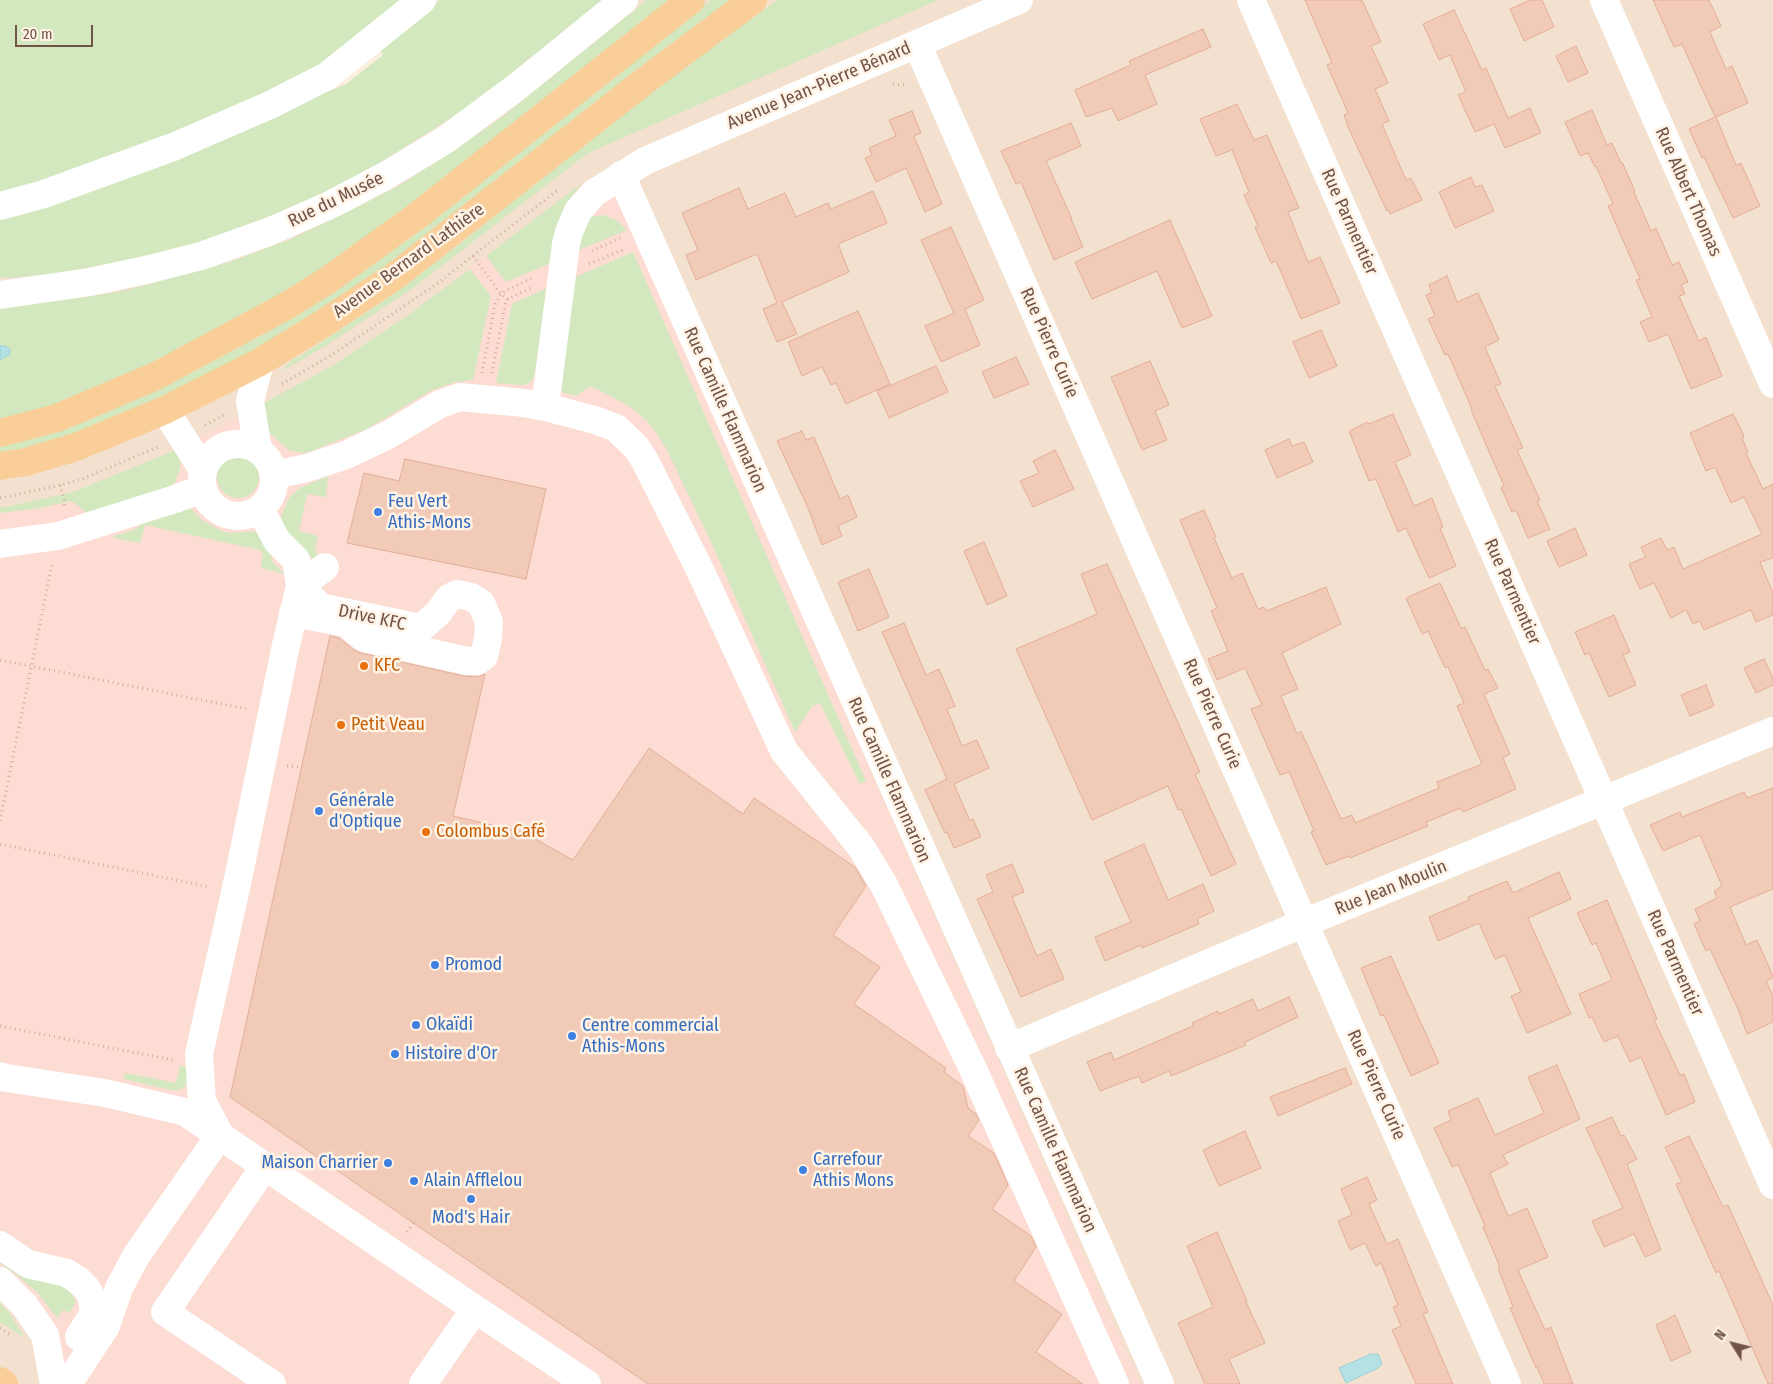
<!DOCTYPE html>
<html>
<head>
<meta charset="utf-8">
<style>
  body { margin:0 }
  #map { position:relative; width:1773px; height:1384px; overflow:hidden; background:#fcefe0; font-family:"Fira Sans Condensed",sans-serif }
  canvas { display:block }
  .north { position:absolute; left:1708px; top:1319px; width:50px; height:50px; -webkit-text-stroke:4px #fff3e5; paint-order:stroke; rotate:306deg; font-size:14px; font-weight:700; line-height:20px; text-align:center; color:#725348 }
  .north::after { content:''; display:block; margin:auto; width:18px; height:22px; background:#725348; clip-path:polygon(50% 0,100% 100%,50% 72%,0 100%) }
  .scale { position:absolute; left:15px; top:25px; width:78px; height:22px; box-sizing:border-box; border:2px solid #725348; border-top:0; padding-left:6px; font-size:15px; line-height:18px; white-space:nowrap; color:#725348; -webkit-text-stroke:4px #fff3e5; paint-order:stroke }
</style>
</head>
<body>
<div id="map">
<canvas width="1773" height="1384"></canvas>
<div class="north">N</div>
<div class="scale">20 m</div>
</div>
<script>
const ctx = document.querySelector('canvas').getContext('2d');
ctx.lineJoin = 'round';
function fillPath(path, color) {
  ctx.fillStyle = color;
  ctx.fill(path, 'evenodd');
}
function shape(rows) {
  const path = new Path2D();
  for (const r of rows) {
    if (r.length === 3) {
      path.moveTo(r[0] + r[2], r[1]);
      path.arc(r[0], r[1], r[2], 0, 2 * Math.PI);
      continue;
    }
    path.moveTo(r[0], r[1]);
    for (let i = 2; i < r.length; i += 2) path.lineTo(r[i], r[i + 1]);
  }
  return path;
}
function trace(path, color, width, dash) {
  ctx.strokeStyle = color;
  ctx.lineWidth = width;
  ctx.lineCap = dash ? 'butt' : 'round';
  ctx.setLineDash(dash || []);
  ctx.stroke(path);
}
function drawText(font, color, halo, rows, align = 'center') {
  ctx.font = font + ' "Fira Sans Condensed",sans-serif';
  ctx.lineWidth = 5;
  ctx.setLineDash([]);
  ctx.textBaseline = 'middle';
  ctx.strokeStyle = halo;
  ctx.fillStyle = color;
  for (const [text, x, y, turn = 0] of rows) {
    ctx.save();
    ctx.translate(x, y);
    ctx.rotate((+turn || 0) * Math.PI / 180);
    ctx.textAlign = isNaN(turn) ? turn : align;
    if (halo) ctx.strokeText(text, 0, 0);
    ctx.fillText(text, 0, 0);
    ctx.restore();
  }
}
fillPath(shape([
  [573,0,1773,0,1773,1384,0,1384,0,254]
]), '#f3e0ce');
fillPath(shape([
  [583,182,613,187,1141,1384,80,1384,0,1297,0,508,73,492,176,450,332,366,411,313]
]), '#fcdcd3');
fillPath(shape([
  [0,0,401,0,320,64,278,87,170,135,47,181,0,193],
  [439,0,602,0,481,98,459,113,366,171,300,204,207,240,124,261,46,275,0,278,0,219,18,214,276,113,346,84,383,55,379,49],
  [647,0,670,0,389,222,303,281,260,307,167,356,61,403,0,420,0,308,72,299,119,292,146,285,230,262,289,240,333,219,397,187,458,148,501,118],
  [711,0,731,0,671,44,398,258,333,303,237,360,178,390,110,420,45,444,0,454,0,446,135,399,199,369,262,335,324,298,422,228],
  [777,0,938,0,588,153,413,288,327,345,300,361,281,371,297,356,299,357,382,302,435,263,665,82],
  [582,183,565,206,551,263,506,282,486,256],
  [603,215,616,220,627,230,577,251,580,235,590,217],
  [633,252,866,781,860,784,820,703,812,706,795,732,712,544,666,448,657,434,646,420,629,406,595,388,589,387,576,396,564,393,561,390,573,278],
  [470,269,491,296,473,380,456,382,432,390,367,429,309,452,301,453,289,450,271,434,268,431,264,403,332,366,411,313],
  [547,288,535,372,532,380,528,384,522,385,496,383,512,304],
  [176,450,180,461,180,470,175,482,171,487,87,513,72,501,40,508,0,513,0,508,73,492],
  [238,477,21],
  [328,476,326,497,307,494,299,531,318,536,315,549,320,560,317,562,292,540,281,520,282,514,289,498,300,488],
  [189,507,202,520,224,532,233,533,256,531,273,556,270,560,285,574,262,568,261,567,263,554,260,550,145,525,140,543,113,538,116,534,117,535,136,529,141,524],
  [180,1066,190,1068,187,1082,185,1086,181,1090,170,1090,124,1079,125,1073,176,1083],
  [0,1260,68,1288,76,1301,72,1309,69,1313,63,1310,57,1318,38,1293,18,1276,0,1263],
  [0,1303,9,1313,25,1338,0,1322]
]), '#d3e8bf');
const water = shape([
  [0,346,5,346,10,349,10,354,0,360,0,346],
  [1371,1354,1378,1354,1382,1364,1378,1368,1346,1383,1339,1368,1371,1354]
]);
fillPath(water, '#b5e1e4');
trace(water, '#9bd1d6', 1);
const building = shape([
  [1305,0,1362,0,1381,42,1371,46,1388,83,1375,89,1389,121,1382,124,1406,180,1411,178,1422,200,1390,214,1389,210,1387,211,1348,127,1344,115,1348,113,1327,65,1332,63,1305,0],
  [1530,0,1542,0,1554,27,1524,41,1510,9,1530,0],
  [1653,0,1709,0,1721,26,1710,32,1726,69,1732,66,1748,103,1716,117,1736,165,1741,163,1760,206,1733,218,1704,157,1702,158,1689,129,1715,117,1682,44,1674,47,1653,0],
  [1454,10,1482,70,1486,68,1508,118,1530,108,1541,133,1505,148,1494,124,1475,132,1458,95,1466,92,1450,55,1439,60,1423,24,1454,10],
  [1203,29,1211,47,1145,75,1157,104,1118,121,1112,108,1086,117,1075,90,1131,65,1129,61,1203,29],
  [1576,46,1588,73,1568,82,1556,56,1576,46],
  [1237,104,1254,140,1267,135,1299,208,1288,212,1308,262,1320,257,1340,303,1301,319,1276,261,1271,263,1255,227,1258,226,1244,195,1249,192,1232,150,1216,156,1200,119,1237,104],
  [1592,110,1607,145,1612,143,1621,163,1622,162,1635,191,1634,192,1651,231,1656,228,1672,265,1679,262,1688,282,1681,285,1685,294,1679,296,1699,341,1706,337,1722,376,1691,389,1668,334,1649,342,1640,322,1652,317,1636,280,1640,279,1608,206,1613,204,1596,166,1595,167,1588,153,1580,156,1565,122,1592,110],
  [912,111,921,133,914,136,942,204,925,212,906,168,876,182,865,158,872,155,869,148,896,136,889,120,912,111],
  [1071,123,1081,146,1046,161,1072,219,1071,219,1083,247,1054,260,1021,182,1016,184,1001,151,1071,123],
  [1471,177,1475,187,1482,185,1494,211,1455,228,1439,192,1471,177],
  [739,188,748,209,785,193,796,217,828,203,831,209,873,191,887,223,838,244,849,272,782,302,797,334,777,342,763,309,777,303,757,254,696,280,686,255,698,250,682,213,739,188],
  [1170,220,1212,316,1182,328,1157,271,1092,299,1075,262,1170,220],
  [951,227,984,300,965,309,980,345,941,362,925,326,954,313,921,240,951,227],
  [1447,276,1457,302,1478,293,1499,340,1485,347,1501,384,1495,386,1523,448,1517,450,1540,500,1537,501,1550,529,1528,538,1516,510,1512,512,1501,488,1504,486,1471,410,1472,409,1448,354,1445,355,1428,319,1435,316,1426,295,1432,293,1429,285,1447,276],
  [858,311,890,384,846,404,836,383,831,385,822,367,802,376,788,342,858,311],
  [1321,330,1337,366,1309,378,1293,342,1321,330],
  [1016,357,1029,384,994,398,982,372,1016,357],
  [1150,361,1169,405,1155,411,1167,440,1142,450,1111,377,1150,361],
  [936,366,948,392,889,418,877,391,936,366],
  [1393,414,1411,455,1395,462,1414,506,1432,498,1443,527,1440,528,1456,566,1429,578,1406,528,1398,532,1376,479,1369,481,1349,431,1368,422,1369,424,1393,414],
  [1733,414,1743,433,1744,437,1742,438,1748,452,1746,453,1763,489,1773,484,1773,558,1760,562,1773,593,1773,615,1756,622,1751,610,1704,630,1700,621,1693,624,1686,610,1671,618,1654,583,1640,589,1629,564,1646,557,1641,547,1661,538,1667,550,1674,547,1683,569,1762,534,1744,497,1731,503,1715,467,1706,471,1690,433,1733,414],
  [802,431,806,440,814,437,840,499,848,495,857,517,838,526,842,536,822,545,808,508,777,441,802,431],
  [1289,439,1292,446,1304,442,1313,462,1277,478,1265,450,1289,439],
  [1055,450,1074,489,1033,507,1020,481,1039,473,1033,461,1055,450],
  [405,459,546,489,526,579,347,543,364,473,399,481,405,459],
  [1204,510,1216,537,1214,538,1232,578,1242,573,1258,609,1264,607,1266,611,1326,587,1341,624,1282,653,1298,689,1281,696,1297,734,1301,731,1341,819,1352,815,1355,823,1439,788,1437,782,1482,764,1457,706,1464,703,1448,667,1445,668,1428,631,1422,634,1406,598,1440,583,1461,628,1465,627,1485,670,1488,669,1498,688,1484,694,1510,754,1503,758,1516,789,1463,812,1461,808,1426,822,1428,826,1350,858,1349,856,1326,865,1311,832,1314,831,1289,772,1280,775,1251,709,1262,705,1245,668,1217,680,1208,659,1228,651,1211,611,1217,608,1180,520,1204,510],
  [1575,528,1587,555,1559,567,1547,541,1575,528],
  [984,542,1007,596,987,605,964,551,984,542],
  [1107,564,1200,772,1195,774,1236,864,1211,876,1181,809,1178,810,1168,786,1092,820,1016,649,1097,614,1081,574,1107,564],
  [869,569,889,617,858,631,838,582,869,569],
  [1614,615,1630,652,1623,655,1636,685,1609,697,1589,653,1585,655,1575,632,1614,615],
  [904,623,926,675,939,669,955,706,947,709,962,746,977,740,989,768,954,784,970,821,973,819,981,837,954,848,947,832,945,833,925,790,947,779,882,632,904,623],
  [330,636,339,638,354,650,361,653,464,676,477,677,485,674,453,816,523,832,573,860,649,748,743,814,754,798,855,867,866,886,833,935,880,967,854,1004,946,1068,944,1072,963,1086,968,1108,976,1114,979,1120,968,1136,994,1153,1008,1185,992,1209,1031,1236,1036,1247,1014,1281,1062,1314,1036,1352,1083,1384,648,1384,230,1097,330,636],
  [1764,659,1773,678,1773,685,1756,693,1744,668,1764,659],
  [1706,685,1714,706,1690,716,1681,695,1706,685],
  [1773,788,1773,889,1730,907,1746,945,1757,940,1773,976,1773,978,1766,981,1773,996,1773,1022,1747,1034,1738,1009,1710,949,1706,951,1694,924,1700,921,1695,909,1717,898,1714,891,1722,886,1700,835,1663,851,1650,825,1680,812,1682,817,1744,792,1747,798,1773,788],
  [1144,844,1168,900,1203,884,1214,911,1197,919,1199,924,1142,948,1141,945,1105,961,1095,937,1131,922,1104,862,1144,844],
  [1012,864,1024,892,1012,897,1037,956,1051,949,1064,979,1021,997,977,899,993,892,986,875,1012,864],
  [1559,872,1571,899,1528,918,1571,1014,1527,1033,1511,996,1521,992,1505,955,1495,959,1479,923,1438,941,1429,917,1469,900,1468,897,1507,881,1513,893,1559,872],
  [1607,900,1657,1019,1654,1020,1680,1075,1684,1074,1695,1102,1666,1115,1641,1057,1630,1062,1618,1036,1604,1042,1592,1017,1589,1018,1579,994,1612,980,1596,943,1592,945,1577,913,1607,900],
  [1391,956,1439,1063,1411,1076,1384,1015,1381,1016,1361,968,1391,956],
  [1289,997,1298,1017,1245,1042,1246,1045,1171,1076,1169,1071,1142,1083,1139,1076,1100,1091,1087,1062,1111,1052,1114,1060,1193,1026,1192,1023,1218,1011,1219,1014,1253,999,1258,1011,1289,997],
  [1557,1065,1580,1119,1503,1155,1508,1164,1490,1173,1508,1216,1527,1208,1548,1257,1518,1270,1545,1330,1551,1327,1573,1384,1544,1384,1537,1367,1536,1368,1510,1308,1513,1307,1498,1268,1500,1267,1483,1227,1485,1226,1458,1164,1452,1167,1434,1128,1451,1120,1448,1111,1478,1098,1495,1135,1544,1113,1528,1077,1557,1065],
  [1345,1068,1352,1084,1278,1116,1270,1097,1345,1068],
  [1612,1117,1621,1136,1624,1135,1637,1159,1627,1164,1661,1250,1645,1257,1634,1234,1604,1247,1592,1221,1623,1208,1586,1128,1612,1117],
  [1245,1131,1261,1168,1219,1186,1203,1150,1245,1131],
  [1689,1136,1723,1207,1728,1205,1773,1305,1773,1384,1768,1384,1719,1271,1716,1273,1676,1184,1682,1182,1665,1147,1689,1136],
  [1367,1177,1377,1200,1369,1204,1387,1244,1398,1239,1428,1312,1423,1314,1453,1384,1416,1384,1392,1330,1401,1326,1393,1307,1398,1305,1381,1263,1376,1266,1365,1243,1350,1250,1338,1221,1352,1215,1341,1189,1367,1177],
  [1217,1232,1247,1301,1246,1302,1265,1343,1229,1359,1240,1384,1205,1384,1178,1323,1213,1307,1187,1246,1217,1232],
  [1675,1315,1691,1352,1671,1361,1656,1325,1675,1315]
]);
fillPath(building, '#f1cab8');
trace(building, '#e3af98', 1);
trace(shape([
  [893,84,906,85],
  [592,251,620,238],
  [473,256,501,294,508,299],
  [589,264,625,249],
  [482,373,495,304,501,294,507,290,534,277],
  [492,373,506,301,508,299,533,287],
  [282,384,333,354,438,283,559,189],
  [205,425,226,414],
  [60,485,65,502,64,507],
  [0,498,57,486,82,479,158,447],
  [0,660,247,709],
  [287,766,302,767],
  [0,821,52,564],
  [0,844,210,887],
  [0,1026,173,1060],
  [407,1232,413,1223],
  [0,1328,11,1335]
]), '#d5ad9b', 3, [1, 4]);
trace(shape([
  [1251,0,1773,1185],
  [1604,0,1773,384],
  [917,44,1507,1384],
  [621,175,1160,1384],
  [0,206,44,194,173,147,270,105,327,76,422,0],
  [0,295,90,282,150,269,201,256,271,231,332,204,387,175,445,140,518,86,624,0],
  [545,407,595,420,616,428,636,447,645,461,699,568,784,751,861,847,884,885,972,1067,1115,1384],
  [165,410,203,470],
  [238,480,36],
  [258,450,250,401,260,362],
  [274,475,307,468,346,455,388,435,440,404,460,397,524,403,545,407,566,244,569,232,578,211,594,193,645,161,1019,0],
  [0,544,58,536,175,499,202,489],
  [300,586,325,567],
  [293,613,346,623,364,638,467,661,477,661,484,656,488,639,489,622,481,603,471,597,457,594,449,598,438,613,421,628,320,607,300,586],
  [1009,1048,1304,923,1773,731],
  [0,1076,6,1078,105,1093,185,1112,475,1309],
  [220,1135,202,1101,199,1054,238,879,286,645,300,586,296,560,277,541,260,509],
  [265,1166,165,1312,272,1384],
  [0,1245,28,1264,67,1273,79,1281,87,1289,92,1298,94,1313,79,1337],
  [0,1281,25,1306,45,1335,54,1384],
  [68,1384,106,1326,119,1288,136,1256,220,1135],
  [423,1384,475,1309,587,1384]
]), '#fff', 28);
trace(shape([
  [0,433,57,418,156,376,288,305,328,280,417,216,691,0],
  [0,466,26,462,76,447,165,410,260,362,324,323,395,276,646,80,753,0],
  [0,1381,4,1384]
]), '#face98', 28);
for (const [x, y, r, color] of [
  [378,512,5,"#3f7fe0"],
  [364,666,5,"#e8710a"],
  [341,725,5,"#e8710a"],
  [319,811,5,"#3f7fe0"],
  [426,832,5,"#e8710a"],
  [435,965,5,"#3f7fe0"],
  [416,1025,5,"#3f7fe0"],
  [572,1036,5,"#3f7fe0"],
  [395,1054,5,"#3f7fe0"],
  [388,1163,5,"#3f7fe0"],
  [803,1170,5,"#3f7fe0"],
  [414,1181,5,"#3f7fe0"],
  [471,1199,5,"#3f7fe0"]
]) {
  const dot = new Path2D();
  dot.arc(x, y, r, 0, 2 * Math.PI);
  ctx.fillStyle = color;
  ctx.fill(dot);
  trace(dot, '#fff3e5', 2);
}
drawText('18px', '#725348', '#fff3e5', [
  ["Avenue Jean-Pierre Bénard",819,86,-23],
  ["Rue Albert Thomas",1688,192,66],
  ["Rue du Musée",336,200,-26],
  ["Rue Parmentier",1349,222,66],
  ["Avenue Bernard Lathière",409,261,-36],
  ["Rue Pierre Curie",1049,343,66],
  ["Rue Camille Flammarion",725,410,66],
  ["Rue Parmentier",1512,592,66],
  ["Drive KFC",372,618,12],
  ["Rue Pierre Curie",1212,714,66],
  ["Rue Camille Flammarion",889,780,66],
  ["Rue Jean Moulin",1391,888,-22],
  ["Rue Parmentier",1675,963,66],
  ["Rue Pierre Curie",1376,1085,66],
  ["Rue Camille Flammarion",1055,1150,66]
]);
drawText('18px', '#366cbe', '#fff3e5', [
  ["Feu Vert",388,502],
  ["Athis-Mons",388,523],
  ["Générale",329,801],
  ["d'Optique",329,822],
  ["Promod",445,965],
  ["Okaïdi",426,1025],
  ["Centre commercial",582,1026],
  ["Athis-Mons",582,1047],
  ["Histoire d'Or",405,1054],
  ["Carrefour",813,1160],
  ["Athis Mons",813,1181],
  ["Maison Charrier",378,1163,"right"],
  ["Alain Afflelou",424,1181],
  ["Mod's Hair",471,1218,"center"]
], 'left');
drawText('18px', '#c56008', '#fff3e5', [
  ["KFC",374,666],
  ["Petit Veau",351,725],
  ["Colombus Café",436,832]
], 'left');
</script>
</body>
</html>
